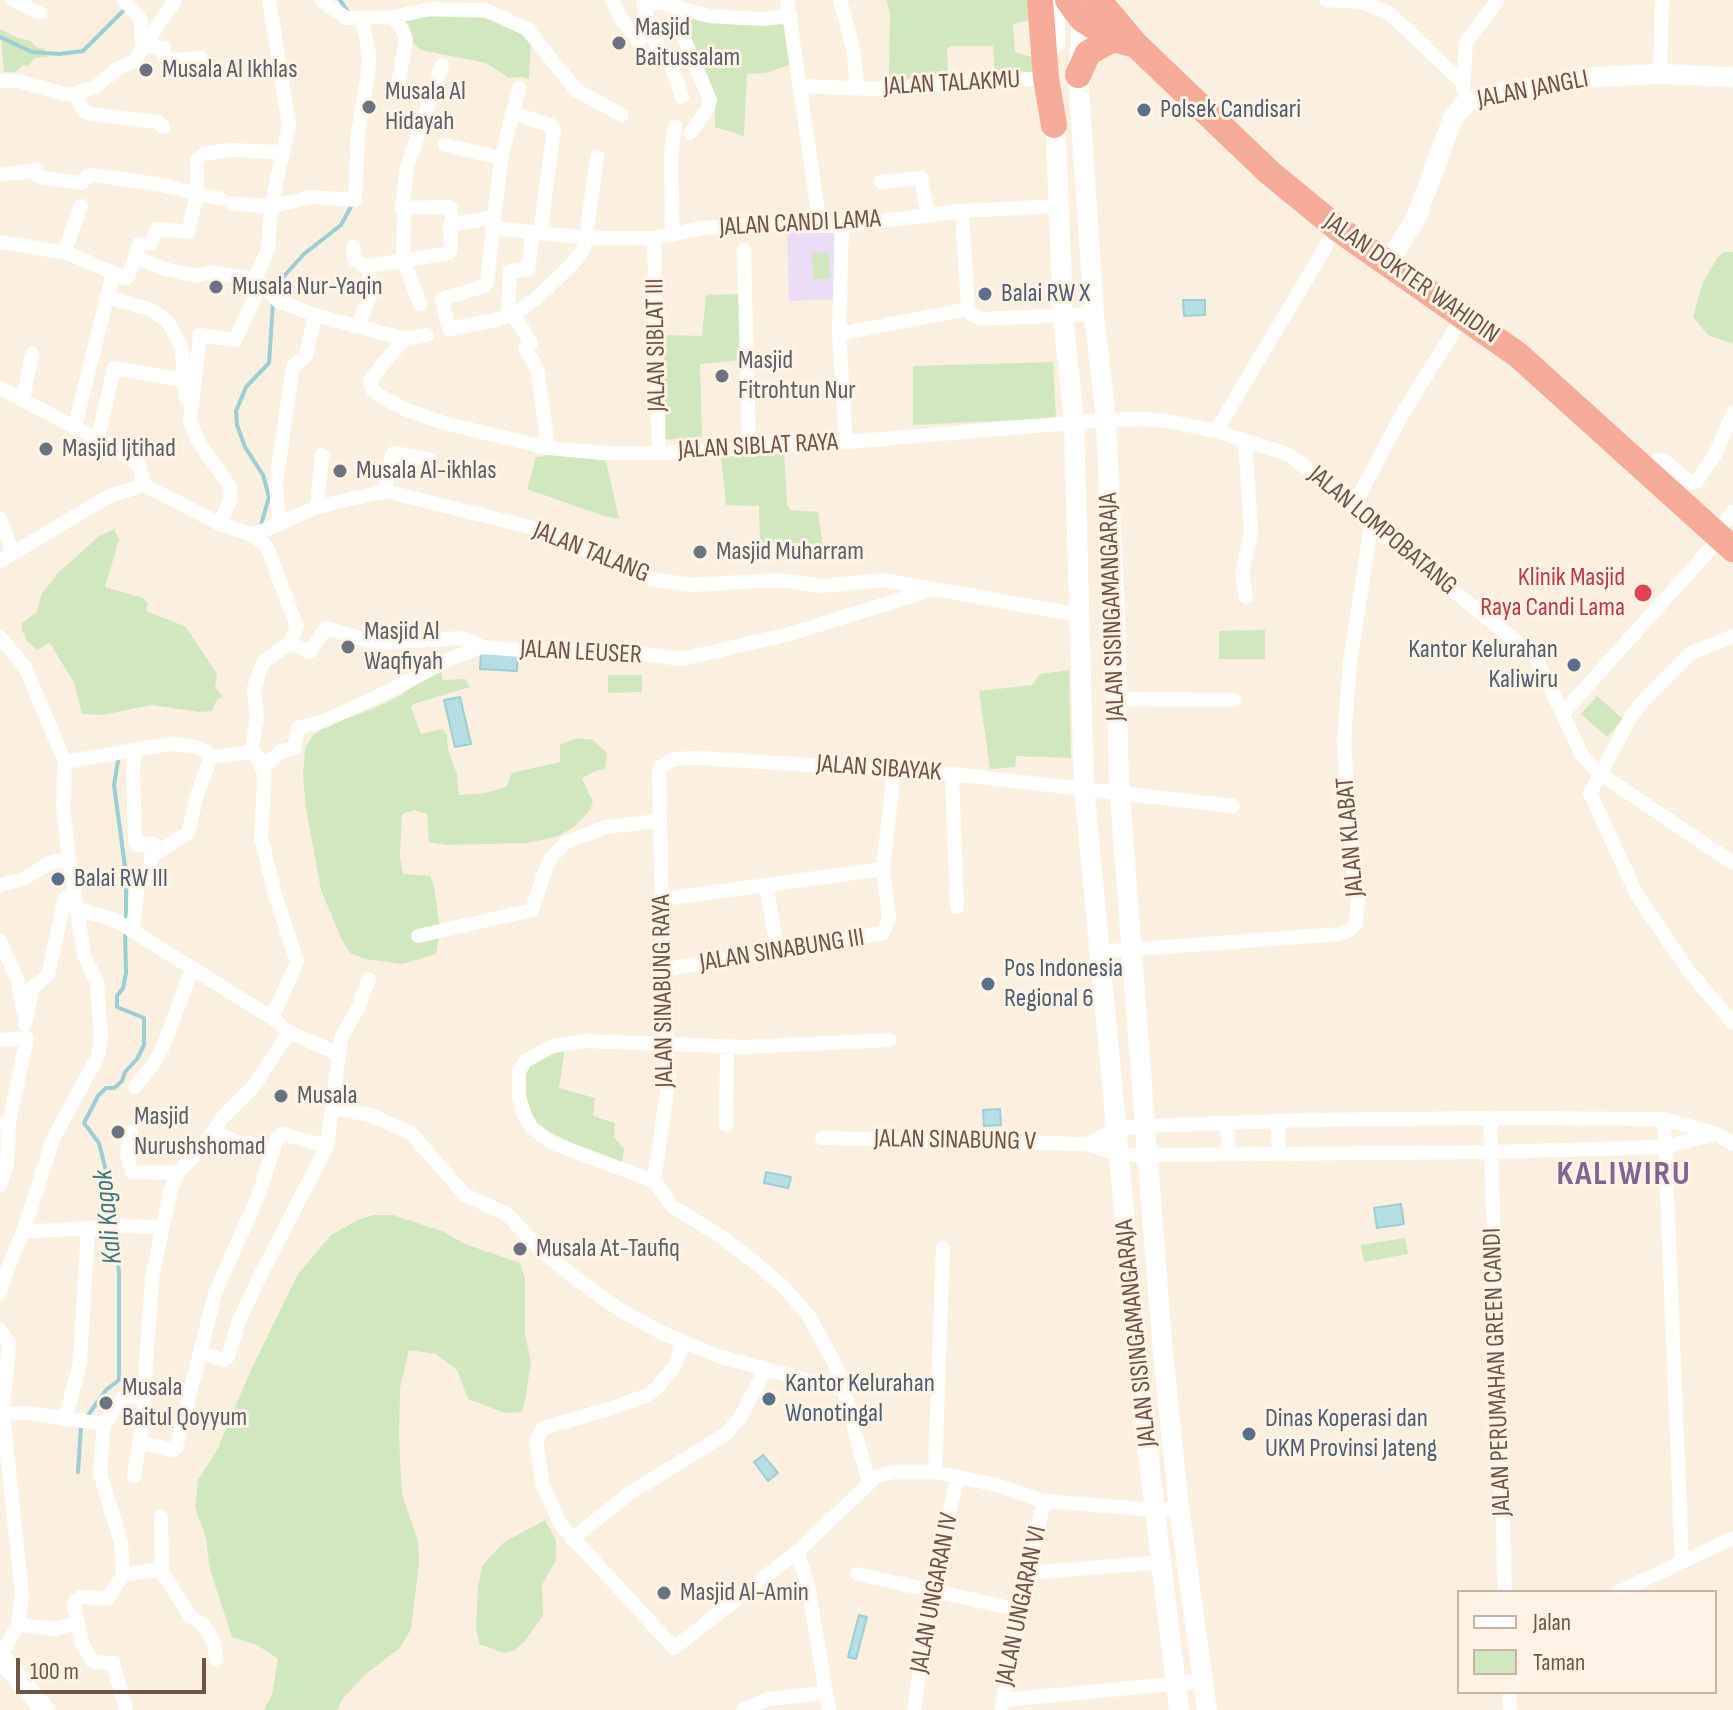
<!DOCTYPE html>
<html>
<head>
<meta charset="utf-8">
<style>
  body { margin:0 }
  #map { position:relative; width:1733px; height:1710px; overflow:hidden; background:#fbefdf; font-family:"Sofia Sans Condensed",sans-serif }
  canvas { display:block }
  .legend { position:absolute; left:1457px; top:1590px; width:260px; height:104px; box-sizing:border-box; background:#fff3e5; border:2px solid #c6b3a6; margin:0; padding:10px 14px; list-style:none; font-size:24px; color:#715448 }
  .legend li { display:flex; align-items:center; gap:16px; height:40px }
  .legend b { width:40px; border:2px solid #c6b3a6 }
  .scale { position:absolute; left:16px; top:1658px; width:190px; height:36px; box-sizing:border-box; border:4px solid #715448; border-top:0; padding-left:10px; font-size:24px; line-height:28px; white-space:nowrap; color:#715448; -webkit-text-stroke:6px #fff3e5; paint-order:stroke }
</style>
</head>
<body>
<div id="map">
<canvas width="1733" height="1710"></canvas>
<ul class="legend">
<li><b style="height:10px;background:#fff"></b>Jalan</li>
<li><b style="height:22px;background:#d1e8bf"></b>Taman</li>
</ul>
<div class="scale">100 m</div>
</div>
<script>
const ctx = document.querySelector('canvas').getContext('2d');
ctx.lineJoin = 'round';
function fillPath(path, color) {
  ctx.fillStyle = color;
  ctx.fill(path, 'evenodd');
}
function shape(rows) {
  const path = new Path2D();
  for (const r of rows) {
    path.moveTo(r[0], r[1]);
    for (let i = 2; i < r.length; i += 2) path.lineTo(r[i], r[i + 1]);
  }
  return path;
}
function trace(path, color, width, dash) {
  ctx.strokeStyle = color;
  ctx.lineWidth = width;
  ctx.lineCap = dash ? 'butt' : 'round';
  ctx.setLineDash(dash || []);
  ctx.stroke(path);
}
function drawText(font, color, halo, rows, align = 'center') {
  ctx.font = font + ' "Sofia Sans Condensed",sans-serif';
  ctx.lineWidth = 6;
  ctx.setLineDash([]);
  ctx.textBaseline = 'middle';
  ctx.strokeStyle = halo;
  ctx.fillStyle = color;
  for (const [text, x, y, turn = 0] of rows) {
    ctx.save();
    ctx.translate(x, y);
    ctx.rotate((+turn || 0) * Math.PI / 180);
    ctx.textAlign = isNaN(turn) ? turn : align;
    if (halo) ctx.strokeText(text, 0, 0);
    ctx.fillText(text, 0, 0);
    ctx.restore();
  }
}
fillPath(shape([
  [834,229,836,299,789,301,787,231]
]), '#ecdcf7');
fillPath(shape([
  [886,0,1030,0,1034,19,1013,24,1015,52,1038,59,1038,76,995,78,993,46,951,46,947,49,948,77,889,80,890,12],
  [684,11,781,22,787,28,792,64,766,73,747,74,744,136,715,127,715,100,684,32],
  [414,16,485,18,522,34,531,40,529,79,522,77,509,78,486,63,420,50,409,38,405,22],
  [0,29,18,38,31,41,36,47,45,49,48,57,34,58,29,66,23,65,16,72,4,72],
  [829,252,830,279,813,279,812,253],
  [1724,252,1733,252,1733,344,1708,335,1693,317,1703,282,1718,257],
  [741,294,742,360,700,364,702,437,660,440,662,335,702,336,706,295],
  [1053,362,1056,418,913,425,913,366],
  [784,448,787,504,790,510,818,512,823,548,799,551,789,543,760,543,759,506,726,505,721,456],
  [547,451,606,461,619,519,604,516,527,489,536,457,545,456],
  [114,529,119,540,105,587,143,598,148,603,146,611,186,627,217,674,215,687,223,697,217,699,212,711,199,712,152,705,102,715,82,714,74,683,50,643,37,650,27,641,22,630,22,623,37,612,41,595,58,573,99,536],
  [1265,630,1265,659,1219,659,1219,631],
  [445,659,441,669,443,680,465,679,470,687,413,704,411,708,421,734,442,729,447,735,448,750,457,774,459,795,485,793,506,787,512,773,560,762,560,745,576,738,593,740,607,753,605,769,595,771,582,778,593,802,590,810,575,826,559,836,527,843,446,845,429,842,427,814,414,810,402,814,400,856,403,874,430,876,434,886,440,930,436,954,403,964,365,959,350,953,341,938,321,890,306,809,303,775,305,749,313,735,337,719,347,718,375,708,403,694],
  [1069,670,1071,758,1016,756,1015,767,990,769,979,691,1032,685,1040,674],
  [608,675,642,675,642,692,608,693],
  [1597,696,1623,719,1607,737,1581,714],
  [565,1048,559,1088,595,1098,593,1116,615,1123,614,1137,624,1149,622,1165,597,1156,536,1125,522,1084,532,1061],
  [373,1215,393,1215,444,1232,465,1244,520,1263,525,1278,525,1335,531,1361,525,1401,522,1412,505,1413,468,1399,457,1370,436,1354,409,1350,400,1388,399,1437,402,1495,418,1540,419,1562,411,1629,400,1648,367,1673,343,1698,337,1710,264,1710,272,1695,278,1659,257,1645,232,1637,210,1569,206,1538,195,1508,198,1480,217,1450,250,1372,298,1274,331,1235,358,1220],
  [1405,1238,1408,1254,1364,1262,1361,1245],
  [545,1520,556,1540,556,1560,542,1585,543,1615,525,1641,514,1651,504,1653,479,1644,476,1627,478,1587,482,1566,503,1543]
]), '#d1e8bf');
const water = shape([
  [1183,300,1205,300,1205,315,1184,316,1183,300],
  [481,650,518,652,517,671,480,669,481,650],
  [460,697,471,744,455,747,444,700,460,697],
  [1000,1109,1001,1125,984,1126,983,1110,1000,1109],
  [766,1172,791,1177,788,1188,764,1183,766,1172],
  [1401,1204,1404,1224,1377,1228,1374,1208,1401,1204],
  [763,1455,778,1473,768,1481,754,1462,763,1455],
  [859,1615,867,1617,856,1659,848,1657,859,1615]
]);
fillPath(water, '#b5dfe4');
trace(water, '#9bcfd5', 2);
trace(shape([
  [340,0,348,12],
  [0,37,32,52,59,54,83,51,125,9],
  [275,295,284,276,304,254,341,225,353,203],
  [261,525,269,497,263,475,245,447,237,425,236,411,246,387,269,363,273,304],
  [119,755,114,785,126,874,126,920],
  [78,1472,81,1425,106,1390,119,1380,119,1273,111,1191,99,1143,84,1123,98,1096,106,1088,114,1088,122,1081,125,1072,137,1059,144,1045,144,1018,117,1007,117,996,123,988,126,973,125,929]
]), '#9bcfd5', 4);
trace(shape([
  [13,0,40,13],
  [124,0,141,20,142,46,164,48,164,56,173,60,201,58],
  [321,0,346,18,393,17,430,9,486,10,527,29,576,90,622,115],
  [612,0,621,19,639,41],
  [643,0,650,35,671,65,682,97],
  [787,0,820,225],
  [840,0,854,53,857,88],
  [1326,0,1361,2,1389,13,1462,82],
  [675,5,679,27,710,100,708,108,690,133],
  [644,6,657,2,709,16,762,19,791,16],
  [393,17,402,29,406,39,399,80],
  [1660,74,1662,0],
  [0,81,17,81,70,95,95,87,117,69,134,61,175,0],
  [800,86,877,89,1046,78],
  [519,88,501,158,487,282,484,286,442,299,449,329,496,320,519,311,537,298,573,263,583,250,586,238,597,157],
  [1463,88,1466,42,1498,0],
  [76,95,83,110,90,114,158,122,163,127],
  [512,113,550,125,554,129,540,233],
  [445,145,501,158],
  [0,175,36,170,38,176,43,178,82,183,87,176,93,175,157,184,221,199],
  [881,182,921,178,928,215],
  [231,203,271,207,310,197,355,200,358,134,368,74,369,54,362,19],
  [402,208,450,207,453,223],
  [962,211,968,309,971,314,981,319,1094,314],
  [842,226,839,334,846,442],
  [492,228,586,238,654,238,702,228,759,225,842,226,962,211,1058,206],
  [672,233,671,153,675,127],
  [654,238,659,453],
  [0,242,67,253,125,278,128,277,135,257,165,269,196,276,210,272,255,279],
  [353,247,354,259,367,268],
  [744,250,749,446],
  [64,253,81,206],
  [135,257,139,244,151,243,157,229,188,232,197,195,197,160,204,154,228,150,283,152],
  [255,279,268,249,271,207,289,125,269,0],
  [256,279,278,301,315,315,404,339,427,335],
  [106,297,152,310,168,322,181,346,186,398],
  [420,304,403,260,404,215,402,208,407,167,442,65],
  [513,314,531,343,525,349,534,362,538,373,548,448],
  [508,316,510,271,528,269,533,232],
  [358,326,371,293,368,266,449,253,451,247,450,225,493,217],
  [839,334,968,309],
  [404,339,370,380,372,389,379,395,404,409,444,423,548,448,604,453,659,453,846,442,1106,420,1146,419,1168,421,1216,431,1287,454,1355,503,1371,525,1531,653,1539,664,1582,755,1599,773,1733,863],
  [0,388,113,447,139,465,144,485],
  [23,399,32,354],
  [75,426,113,274],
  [1216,431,1337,228],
  [98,438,114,368,183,380],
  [1245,440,1251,531,1242,574,1246,597],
  [1647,471,1656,461,1663,460,1691,483,1696,482,1715,455,1733,413],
  [385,491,392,455,394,453,431,460],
  [1355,503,1404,411,1464,315],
  [317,507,322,455],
  [0,519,13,553],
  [220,524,230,500,231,488,198,441,190,420,200,335,235,340,261,284],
  [279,525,276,483,293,366,306,356,315,315],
  [253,535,317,507,385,491,526,526,554,536,652,579,691,585,779,580,822,586,883,580,1080,615],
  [1715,535,1733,512],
  [0,561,109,496,144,485,220,524,253,535,267,547,297,627,290,643,263,662,254,688,257,720,252,747,264,773,264,784,261,837,275,894,297,962,272,1018],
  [1733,636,1691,653,1643,701,1631,717,1590,793,1637,895,1688,970,1733,1023],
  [0,637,25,667,65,762,63,808,69,859,84,955,97,983,101,1037,98,1056,54,1137,23,1232,8,1267,0,1293],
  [290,643,309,652,326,628,376,643,464,638,482,647],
  [1116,699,1234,700],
  [1563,713,1720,538],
  [135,751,133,769,135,840,137,845,152,843,158,849],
  [257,759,270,762,280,752,294,748,298,728,324,721,393,689,452,658,482,647,559,653,643,654,682,659,786,635,931,590],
  [65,762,170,744,192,746,206,751,211,757,254,752],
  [952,774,957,907],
  [0,885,23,879,50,863,69,859],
  [766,885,778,953],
  [663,899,883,869],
  [78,909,115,920,272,1018,289,1032,339,1054],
  [133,930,138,882,150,877,151,856,188,833,197,795,211,757],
  [418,936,532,910,545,871,550,859,565,843,606,827,659,821],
  [0,940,17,979,24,1014],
  [1098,952,1339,934,1350,930,1356,923,1358,900,1352,865,1344,741,1350,663,1371,525],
  [663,970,883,933,889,918,883,869,894,771],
  [25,1024,33,987,48,975,65,898],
  [0,1040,27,1038,9,1122,0,1123],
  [135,1087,154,1063,164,1044,192,969],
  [333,1108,370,1115,411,1133,465,1195,507,1214,540,1249,576,1279,620,1310,662,1333,718,1356,844,1390],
  [1490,1118,1505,1592],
  [1664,1119,1682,1562],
  [1278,1121,1279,1152],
  [1227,1123,1229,1153],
  [726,1125,727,1046],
  [131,1132,127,1155,132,1172,178,1173],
  [213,1132,237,1142,253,1144,272,1153,277,1138,282,1134,327,1146,341,1038,359,1006,369,979],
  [822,1138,1088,1144,1119,1155,1147,1155,1490,1152,1664,1147,1717,1134],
  [1088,1144,1116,1129,1145,1126,1305,1120,1490,1118,1664,1119,1717,1134,1733,1144],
  [654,1181,552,1143,532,1128,524,1115,519,1096,519,1071,525,1061,553,1046,586,1041,745,1047,890,1040],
  [0,1185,7,1164,9,1122],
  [23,1232,118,1226,161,1227],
  [0,1330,9,1343,3,1414,22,1595,18,1625,0,1657],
  [683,1342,676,1364,658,1387,648,1395,609,1409,543,1428,536,1441,543,1486,561,1525,674,1648,797,1552,877,1476,894,1472,935,1472,996,1485,1044,1501,1157,1510,1179,1508],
  [202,1352,223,1360,228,1357,239,1321,259,1278,327,1146],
  [3,1414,27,1413,104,1424],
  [65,1420,80,1362,88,1228],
  [140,1442,173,1450,176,1448,215,1293,259,1194,272,1153],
  [935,1472,943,1248],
  [134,1476,144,1413,144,1394],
  [869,1483,844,1390,834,1362,808,1315,784,1287,757,1264,719,1235,672,1206,654,1181,669,1078,663,970,659,768,673,759,700,758,952,774,1233,806],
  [161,1517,162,1572],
  [572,1539,631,1492,726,1434,740,1418,765,1370],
  [797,1552,807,1581,829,1710],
  [1028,1573,1162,1562],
  [857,1574,1020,1610],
  [123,1575,152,1570,162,1572,190,1616,202,1624,209,1633,214,1644,216,1659],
  [1618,1592,1733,1538],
  [18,1625,56,1629,78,1623],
  [1509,1692,1510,1710],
  [1003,1700,1203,1681],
  [126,1710,113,1663,93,1662,82,1643,74,1605,75,1601,81,1597,107,1599,123,1575,121,1543,100,1473,104,1424,123,1397,142,1395,144,1392,152,1279,170,1192,178,1173,203,1147,223,1117,254,1086,289,1032],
  [743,1710,768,1699,825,1693],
  [914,1710,931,1591,958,1476],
  [1001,1710,1020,1610,1044,1501]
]), '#fff', 14);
trace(shape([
  [1082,19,1078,75,1094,314,1106,420,1115,616,1119,783,1145,1126,1163,1353,1179,1508,1207,1710],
  [1055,44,1055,0],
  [1055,112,1063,316,1074,422,1084,787,1143,1412,1179,1710],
  [1386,262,1391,258,1416,218,1453,118,1466,102,1502,92,1594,77,1660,74,1733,77],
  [0,1657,45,1710]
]), '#fff', 20);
trace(shape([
  [1040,0,1046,78,1054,125],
  [1068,0,1082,19,1113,39,1136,45],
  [1098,0,1136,45,1270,173,1337,228,1518,355,1733,549],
  [1078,75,1088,53,1113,39]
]), '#f5ab97', 26);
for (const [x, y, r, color] of [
  [619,43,8,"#6b7280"],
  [146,70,8,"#6b7280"],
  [369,107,8,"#6b7280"],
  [1144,110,8,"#5c6f8a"],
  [216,287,8,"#6b7280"],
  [985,294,8,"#5c6f8a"],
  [722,376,8,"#6b7280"],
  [46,449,8,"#6b7280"],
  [340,471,8,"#6b7280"],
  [700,552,8,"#6b7280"],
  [1643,593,10,"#e0444e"],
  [348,647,8,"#6b7280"],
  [1574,665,8,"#5c6f8a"],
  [58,879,8,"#5c6f8a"],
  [988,984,8,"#5c6f8a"],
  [281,1096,8,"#6b7280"],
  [118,1132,8,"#6b7280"],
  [520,1249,8,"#6b7280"],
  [769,1399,8,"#5c6f8a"],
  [106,1403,8,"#6b7280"],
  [1249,1434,8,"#5c6f8a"],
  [664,1593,8,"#6b7280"]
]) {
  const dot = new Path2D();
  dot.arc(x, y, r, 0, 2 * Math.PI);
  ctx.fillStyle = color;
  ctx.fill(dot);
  trace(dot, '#fff3e5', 3);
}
drawText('26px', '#5b616d', '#fff3e5', [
  ["Masjid",635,28],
  ["Baitussalam",635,58],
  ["Musala Al Ikhlas",162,70],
  ["Musala Al",385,92],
  ["Hidayah",385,122],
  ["Musala Nur-Yaqin",232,287],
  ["Masjid",738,361],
  ["Fitrohtun Nur",738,391],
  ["Masjid Ijtihad",62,449],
  ["Musala Al-ikhlas",356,471],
  ["Masjid Muharram",716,552],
  ["Masjid Al",364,632],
  ["Waqfiyah",364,662],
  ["Musala",297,1096],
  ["Masjid",134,1117],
  ["Nurushshomad",134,1147],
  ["Musala At-Taufiq",536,1249],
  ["Musala",122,1388],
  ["Baitul Qoyyum",122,1418],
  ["Masjid Al-Amin",680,1593]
], 'left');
drawText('26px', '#715448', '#fff3e5', [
  ["JALAN TALAKMU",952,84,-3],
  ["JALAN JANGLI",1533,90,-11],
  ["JALAN CANDI LAMA",800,224,-3],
  ["JALAN DOKTER WAHIDIN",1411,279,35],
  ["JALAN SIBLAT III",657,345,-91],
  ["JALAN SIBLAT RAYA",758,447,-3],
  ["JALAN LOMPOBATANG",1382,531,40],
  ["JALAN TALANG",591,553,22],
  ["JALAN SISINGAMANGARAJA",1113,607,-92],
  ["JALAN LEUSER",581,653,3],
  ["JALAN SIBAYAK",879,769,4],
  ["JALAN KLABAT",1351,837,-95],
  ["JALAN SINABUNG III",782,951,-9],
  ["JALAN SINABUNG RAYA",664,991,-91],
  ["JALAN SINABUNG V",955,1141,1],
  ["JALAN SISINGAMANGARAJA",1137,1333,-96],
  ["JALAN PERUMAHAN GREEN CANDI",1498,1372,-92],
  ["JALAN UNGARAN IV",935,1593,-79],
  ["JALAN UNGARAN VI",1022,1606,-78]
]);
drawText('26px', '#4e5e75', '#fff3e5', [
  ["Polsek Candisari",1160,110],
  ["Balai RW X",1001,294],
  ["Kantor Kelurahan",1558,650,"right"],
  ["Kaliwiru",1558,680,"right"],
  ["Balai RW III",74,879],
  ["Pos Indonesia",1004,969],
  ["Regional 6",1004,999],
  ["Kantor Kelurahan",785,1384],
  ["Wonotingal",785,1414],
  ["Dinas Koperasi dan",1265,1419],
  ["UKM Provinsi Jateng",1265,1449]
], 'left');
drawText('26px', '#be3a42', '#fff3e5', [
  ["Klinik Masjid",1625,578],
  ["Raya Candi Lama",1625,608]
], 'right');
drawText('italic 28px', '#3f767e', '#fff3e5', [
  ["Kali Kagok",109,1217,-96]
]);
ctx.letterSpacing = '2px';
drawText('bold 34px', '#816394', '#fff3e5', [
  ["KALIWIRU",1624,1175]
]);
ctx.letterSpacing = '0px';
</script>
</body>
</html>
